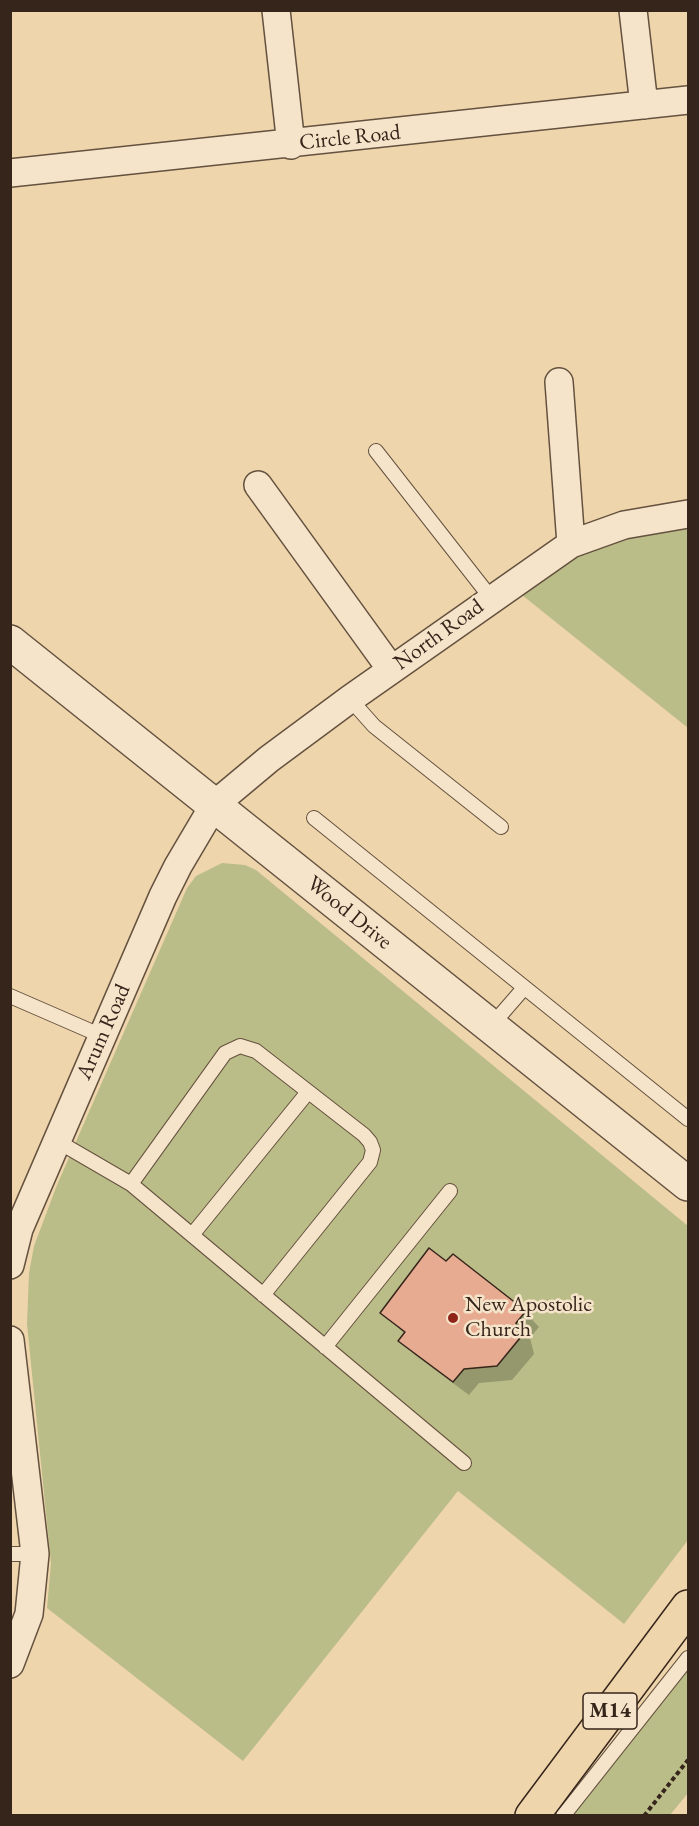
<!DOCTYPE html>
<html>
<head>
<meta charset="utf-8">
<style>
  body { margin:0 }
  #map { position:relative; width:699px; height:1826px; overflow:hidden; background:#efd5ac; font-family:"EB Garamond",serif }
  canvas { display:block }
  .frame { position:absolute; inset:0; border:12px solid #36251b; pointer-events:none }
</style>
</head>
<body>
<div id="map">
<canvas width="699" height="1826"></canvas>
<div class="frame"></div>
</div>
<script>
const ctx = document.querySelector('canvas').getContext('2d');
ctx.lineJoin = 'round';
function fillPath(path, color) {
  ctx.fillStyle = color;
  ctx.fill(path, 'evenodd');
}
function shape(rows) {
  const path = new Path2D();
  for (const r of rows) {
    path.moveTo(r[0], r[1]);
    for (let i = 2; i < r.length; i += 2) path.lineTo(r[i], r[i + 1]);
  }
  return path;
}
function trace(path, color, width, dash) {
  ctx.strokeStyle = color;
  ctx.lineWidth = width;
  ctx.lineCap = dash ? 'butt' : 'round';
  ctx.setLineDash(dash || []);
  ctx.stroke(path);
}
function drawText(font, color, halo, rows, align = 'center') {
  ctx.font = font + ' "EB Garamond",serif';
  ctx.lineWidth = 5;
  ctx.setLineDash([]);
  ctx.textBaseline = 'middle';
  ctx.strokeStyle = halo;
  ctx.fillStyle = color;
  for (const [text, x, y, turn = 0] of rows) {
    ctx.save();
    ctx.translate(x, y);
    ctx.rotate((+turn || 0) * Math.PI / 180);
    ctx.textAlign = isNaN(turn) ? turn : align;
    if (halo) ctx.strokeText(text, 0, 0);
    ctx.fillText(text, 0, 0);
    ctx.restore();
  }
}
fillPath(shape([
  [688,527,688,728,522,595,566,563,591,551,638,535],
  [222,863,245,865,256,870,688,1226,688,1540,624,1624,458,1491,243,1761,47,1608,51,1563,27,1324,29,1273,34,1246,57,1185,187,888,196,876],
  [688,1669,688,1793,670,1815,571,1816]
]), '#bbbd88');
fillPath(shape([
  [525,1312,539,1327,530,1338,534,1354,512,1380,479,1383,469,1395,415,1355,400,1341,405,1334,382,1313]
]), '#0003');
const building = shape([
  [429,1248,446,1261,453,1254,526,1311,516,1323,520,1338,497,1366,464,1369,453,1382,398,1341,405,1332,380,1313,429,1248]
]);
fillPath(building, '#e7ab91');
trace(building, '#36251b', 1.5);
const service = shape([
  [376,451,491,598],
  [350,699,374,726,501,827],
  [314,818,688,1119],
  [10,996,102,1036],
  [491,1026,524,988],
  [57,1141,131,1184,464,1463],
  [131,1184,225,1053,240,1046,256,1051,364,1135,370,1142,373,1150,370,1162,263,1295],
  [192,1235,308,1092],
  [325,1347,450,1191],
  [10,1554,35,1554],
  [563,1816,688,1658]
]);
const minor = shape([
  [276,10,291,145],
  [633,10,644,105],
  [10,173,688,100],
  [559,382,571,544],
  [258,485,391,669],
  [10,1265,19,1229,163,896,178,866,214,805,269,759,350,699,571,544,624,525,688,514],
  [10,1340,35,1554,29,1614,10,1664]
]);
const tertiary = shape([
  [10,642,688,1184]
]);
const primary = shape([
  [532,1816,688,1607]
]);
trace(service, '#64513f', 16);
trace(minor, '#64513f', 30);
trace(tertiary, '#64513f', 36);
trace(primary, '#36251b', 36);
trace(shape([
  [644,1816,688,1760]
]), '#36251b', 4, [4.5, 3]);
trace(service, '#f5e4c9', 14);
trace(minor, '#f5e4c9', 27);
trace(tertiary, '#f5e4c9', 33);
trace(primary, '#efd5ac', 33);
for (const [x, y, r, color] of [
  [453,1318,6,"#8f2418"]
]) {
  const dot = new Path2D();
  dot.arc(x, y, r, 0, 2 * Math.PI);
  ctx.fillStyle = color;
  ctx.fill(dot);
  trace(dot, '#f5e4c9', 2);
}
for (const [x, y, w] of [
  [610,1711,54]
]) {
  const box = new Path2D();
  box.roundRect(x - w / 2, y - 18, w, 36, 4.5);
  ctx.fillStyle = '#f5e4c9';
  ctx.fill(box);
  trace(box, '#36251b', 1.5);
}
drawText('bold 21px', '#36251b', null, [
  ["M14",610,1711]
]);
drawText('22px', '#36251b', '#f5e4c9', [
  ["Circle Road",350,138,-6],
  ["North Road",439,635,-36],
  ["Wood Drive",349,913,39],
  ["Arum Road",104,1032,-66]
]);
drawText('22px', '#36251b', '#f5e4c9', [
  ["New Apostolic",465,1305],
  ["Church",465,1330]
], 'left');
</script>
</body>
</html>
